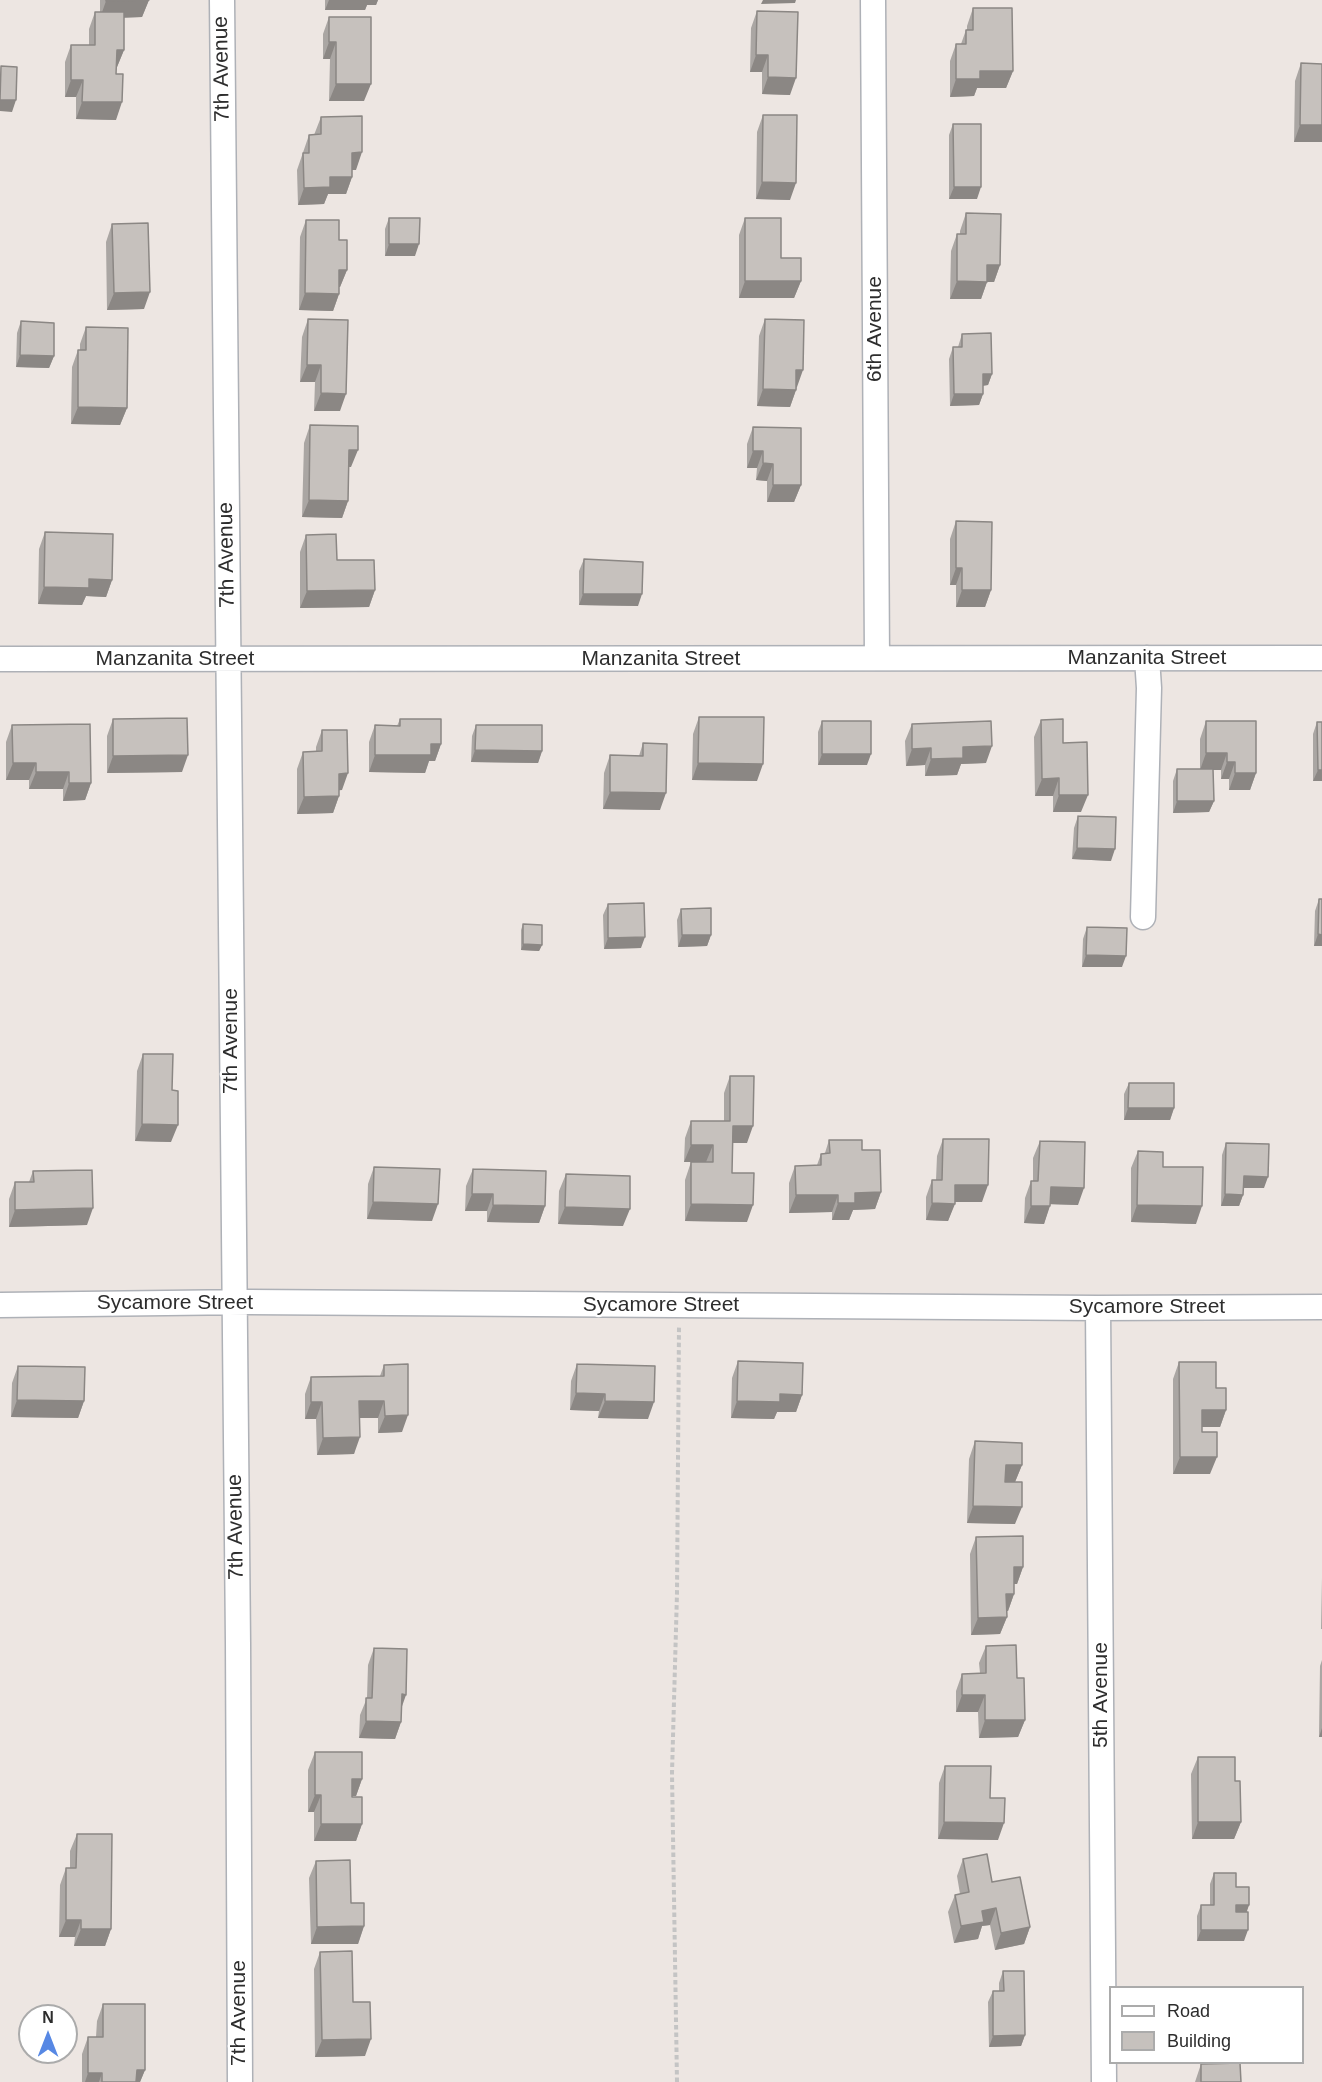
<!DOCTYPE html>
<html>
<head>
<meta charset="utf-8">
<style>
  body { margin:0 }
  #map { position:relative; width:1322px; height:2082px; overflow:hidden; background:#ede6e2; font-family:Helvetica,sans-serif }
  canvas { display:block }
  .legend { position:absolute; left:1109px; top:1986px; width:195px; height:78px; box-sizing:border-box; background:#fff; border:2px solid #ababab; margin:0; padding:8px 10px; list-style:none; font-size:18px; color:#2d2d2d }
  .legend li { display:flex; align-items:center; gap:12px; height:30px }
  .legend b { width:30px; border:2px solid #ababab }
  .north { position:absolute; left:18px; top:2004px; width:60px; height:60px; box-sizing:border-box; background:#fff; border:2px solid #ababab; border-radius:50%; rotate:0deg; font-size:16px; font-weight:700; line-height:24px; text-align:center; color:#2d2d2d }
  .north::after { content:''; display:block; margin:auto; width:21px; height:27px; background:#5788e4; clip-path:polygon(50% 0,100% 100%,50% 72%,0 100%) }
</style>
</head>
<body>
<div id="map">
<canvas width="1322" height="2082"></canvas>
<ul class="legend">
<li><b style="height:8px;background:#fff"></b>Road</li>
<li><b style="height:16px;background:#c6c1bd"></b>Building</li>
</ul>
<div class="north">N</div>
</div>
<script>
const ctx = document.querySelector('canvas').getContext('2d');
ctx.lineJoin = 'round';
function shape(rows) {
  const path = new Path2D();
  for (const r of rows) {
    path.moveTo(r[0], r[1]);
    for (let i = 2; i < r.length; i += 2) path.lineTo(r[i], r[i + 1]);
  }
  return path;
}
function trace(path, color, width, dash) {
  ctx.strokeStyle = color;
  ctx.lineWidth = width;
  ctx.lineCap = dash ? 'butt' : 'round';
  ctx.setLineDash(dash || []);
  ctx.stroke(path);
}
function fillPath(path, color) {
  ctx.fillStyle = color;
  ctx.fill(path, 'evenodd');
}
function drawText(font, color, halo, rows, align = 'center') {
  ctx.font = font + ' Helvetica,sans-serif';
  ctx.lineWidth = 4.5;
  ctx.setLineDash([]);
  ctx.textBaseline = 'middle';
  ctx.strokeStyle = halo;
  ctx.fillStyle = color;
  for (const [text, x, y, turn = 0] of rows) {
    ctx.save();
    ctx.translate(x, y);
    ctx.rotate((+turn || 0) * Math.PI / 180);
    ctx.textAlign = isNaN(turn) ? turn : align;
    if (halo) ctx.strokeText(text, 0, 0);
    ctx.fillText(text, 0, 0);
    ctx.restore();
  }
}
const minor = shape([
  [222,0,238,1642,240,2082],
  [873,0,877,658],
  [0,659,1322,658],
  [1143,917,1149,688,1147,658],
  [0,1305,249,1302,1098,1308,1322,1307],
  [1098,1308,1104,2082]
]);
trace(minor, '#aeb1b7', 27);
trace(shape([
  [677,2082,672,1773,677,1593,679,1327]
]), '#c4c4c4', 4, [4.5, 3]);
trace(minor, '#fff', 24);
fillPath(shape([
  [100,0,149,0,142,17,124,18,124,50,117,67,116,67,116,120,76,119,76,97,65,97,65,62,71,45,89,45,89,29,95,12,100,12],
  [325,0,378,0,376,5,367,5,365,10,325,10],
  [973,8,1013,71,1006,88,977,88,974,96,950,97,950,61,956,44,961,44,966,30,967,30,967,26],
  [757,11,790,95,762,94,762,72,750,72,751,28],
  [329,17,364,101,329,101,330,59,323,59,323,34],
  [1301,63,1322,142,1294,142,1295,81],
  [763,115,790,200,756,199,757,132],
  [321,117,356,170,352,170,352,177,346,194,328,194,324,204,298,205,297,170,309,135,314,135],
  [953,124,977,199,949,199,949,135],
  [966,213,1000,265,994,282,987,282,981,299,950,299,951,251,957,234,960,234,960,231],
  [389,218,415,256,385,256,385,229],
  [745,218,781,258,801,281,794,298,739,298,739,235],
  [306,220,339,240,347,270,340,287,339,287,339,294,333,311,299,310,300,237],
  [112,224,144,309,107,310,106,242],
  [308,319,340,411,314,411,315,382,300,382,302,337],
  [765,319,797,387,790,407,757,406,759,336],
  [21,321,54,356,49,368,16,367,17,333],
  [86,327,127,408,120,425,71,424,72,367,78,350,80,350,80,344],
  [962,334,992,374,988,385,983,386,983,394,979,405,950,406,949,359,953,347,958,347],
  [310,425,351,467,349,467,348,501,342,518,302,517,304,443],
  [753,427,801,485,794,502,767,502,767,481,756,480,757,468,747,468,747,444],
  [956,521,991,590,985,607,956,607,956,585,950,585,950,539],
  [45,532,112,580,106,597,86,596,82,605,38,604,39,549],
  [306,535,337,560,375,590,369,607,300,608,300,552],
  [584,559,638,606,579,605,579,571],
  [699,717,757,781,692,780,693,734],
  [113,719,182,772,107,773,107,736],
  [400,719,441,744,435,761,429,761,425,773,369,772,369,742,375,725,397,726],
  [1041,720,1063,743,1081,812,1053,812,1053,796,1035,796,1034,737],
  [822,721,867,765,818,765,818,732],
  [1206,721,1256,773,1250,790,1229,790,1229,779,1221,779,1221,770,1213,770,1214,801,1209,812,1173,813,1173,781,1177,769,1200,769,1200,739],
  [1317,722,1322,781,1313,781,1313,734],
  [912,724,986,763,961,764,957,775,925,776,925,765,906,766,905,741],
  [12,725,91,783,85,800,63,801,63,789,29,789,29,780,6,780,6,742],
  [476,725,542,751,538,763,471,762,472,736],
  [322,730,342,790,339,790,339,796,333,813,297,814,297,769,303,752,316,751,316,747],
  [643,743,660,810,603,809,604,773,610,755,639,756],
  [1078,816,1111,861,1072,859,1074,828],
  [1319,899,1322,946,1314,946,1315,911],
  [608,904,641,948,604,949,603,915],
  [681,909,711,935,707,946,678,947,677,920],
  [523,924,542,945,539,951,521,950,521,930],
  [1087,927,1122,967,1082,967,1083,939],
  [143,1054,171,1142,135,1141,137,1071],
  [730,1076,747,1143,732,1143,732,1173,747,1222,685,1221,685,1180,691,1162,706,1162,684,1162,685,1138,691,1121,724,1121,724,1093],
  [1129,1083,1174,1108,1170,1120,1124,1120,1124,1094],
  [943,1139,982,1202,955,1202,948,1221,926,1220,926,1197,932,1180,936,1180,937,1156],
  [829,1140,862,1150,881,1192,875,1209,853,1210,849,1220,832,1220,832,1212,789,1213,789,1183,795,1166,817,1165,821,1154,825,1153],
  [1040,1141,1078,1205,1050,1204,1044,1224,1024,1223,1025,1198,1031,1181,1033,1181,1033,1158],
  [1226,1143,1264,1188,1243,1188,1243,1195,1239,1206,1221,1206,1222,1155],
  [1138,1151,1163,1167,1196,1224,1131,1222,1131,1168],
  [374,1167,432,1221,367,1219,368,1184],
  [473,1169,545,1206,539,1223,487,1222,487,1211,465,1211,466,1186],
  [33,1171,87,1225,9,1227,9,1199,15,1182,29,1182],
  [566,1174,623,1226,558,1224,559,1191],
  [738,1361,802,1395,796,1412,777,1412,774,1419,731,1418,732,1378],
  [1179,1362,1216,1388,1226,1410,1220,1427,1202,1427,1202,1432,1210,1474,1173,1474,1173,1379],
  [577,1364,648,1419,598,1418,599,1411,570,1410,571,1381],
  [384,1365,402,1432,378,1433,378,1418,360,1418,354,1454,317,1455,316,1419,305,1419,305,1394,311,1377,380,1376],
  [18,1366,84,1401,78,1418,11,1417,12,1383],
  [975,1441,1022,1465,1015,1482,1015,1524,967,1523,969,1459],
  [976,1537,1023,1567,1017,1584,1014,1584,1014,1594,1008,1611,1007,1611,1007,1617,1000,1634,971,1635,970,1554],
  [1322,1578,1322,1629,1321,1629],
  [986,1646,1017,1678,1025,1720,1018,1737,979,1738,978,1712,956,1712,956,1691,962,1674,980,1673,979,1663],
  [374,1648,401,1708,401,1722,395,1739,359,1738,360,1715,367,1698,368,1665],
  [1322,1660,1322,1737,1319,1737,1320,1666],
  [315,1752,362,1779,356,1796,352,1796,362,1824,356,1841,314,1841,314,1812,308,1812,308,1770],
  [1198,1757,1235,1781,1241,1822,1234,1839,1192,1839,1191,1774],
  [945,1766,990,1798,998,1840,938,1839,939,1783],
  [77,1834,111,1929,105,1946,74,1946,75,1937,59,1937,60,1885,66,1868,70,1868,70,1851],
  [963,1859,992,1882,1030,1927,1024,1944,995,1950,990,1925,982,1926,978,1939,954,1943,948,1912,955,1895,960,1894,957,1876],
  [316,1861,351,1903,364,1926,358,1944,311,1944,309,1878],
  [1214,1873,1236,1887,1249,1905,1246,1912,1244,1941,1197,1941,1197,1916,1201,1905,1210,1905,1210,1884],
  [320,1952,353,2002,365,2056,315,2057,314,1969],
  [1003,1971,1025,2035,1021,2046,989,2047,988,2002,993,1991,999,1991,999,1983],
  [103,2004,145,2070,140,2082,82,2082,82,2054,88,2037,96,2037,97,2021],
  [1201,2064,1241,2082,1195,2082]
]), '#aaa6a3');
fillPath(shape([
  [149,0,142,17,100,18,106,1],
  [329,0,378,0,376,5,367,5,365,10,325,10],
  [763,0,796,0,795,3,761,4],
  [329,42,336,42,330,59,323,59],
  [117,50,124,50,117,67,110,67],
  [756,55,768,55,762,72,750,72],
  [980,71,1013,71,1006,88,977,88,974,96,950,97,956,79],
  [768,77,796,78,790,95,762,94],
  [71,80,83,80,76,97,65,97],
  [336,84,371,84,364,101,329,101],
  [0,100,16,100,12,112,0,111],
  [82,102,122,102,116,120,76,119],
  [1300,125,1322,125,1322,142,1294,142],
  [362,152,356,170,346,170,352,153],
  [330,177,352,177,346,194,328,194,324,204,298,205,304,188],
  [762,182,796,183,790,200,756,199],
  [954,187,981,187,977,199,949,199],
  [389,244,419,244,415,256,385,256],
  [987,265,1000,265,994,282,987,282,981,299,950,299,957,281],
  [339,270,347,270,340,287,333,287],
  [745,281,801,281,794,298,739,298],
  [150,292,144,309,107,310,114,293],
  [305,293,339,294,333,311,299,310],
  [20,355,54,356,49,368,16,367],
  [307,365,321,365,315,382,300,382],
  [796,370,803,370,797,387,790,387],
  [983,374,992,374,988,385,978,386],
  [763,389,796,390,790,407,757,406],
  [321,393,346,394,340,411,314,411],
  [954,394,983,394,979,405,950,406],
  [78,407,127,408,120,425,71,424],
  [349,450,358,450,351,467,343,467],
  [753,451,763,451,757,468,747,468],
  [763,463,773,464,767,481,756,480],
  [773,485,801,485,794,502,767,502],
  [309,500,348,501,342,518,302,517],
  [956,568,962,568,956,585,950,585],
  [89,579,112,580,106,597,86,596,82,605,38,604,44,587],
  [375,590,369,607,300,608,307,591],
  [962,590,991,590,985,607,956,607],
  [583,594,642,594,638,606,579,605],
  [431,744,441,744,435,761,429,761,425,773,369,772,375,755],
  [992,746,986,763,961,764,957,775,925,776,931,759,963,747],
  [931,748,925,765,906,766,912,749],
  [475,750,542,751,538,763,471,762],
  [1206,753,1227,753,1221,770,1200,770],
  [822,754,871,754,867,765,818,765],
  [188,755,182,772,107,773,113,756],
  [1227,762,1235,762,1229,779,1221,779],
  [13,763,36,763,29,780,6,780],
  [698,763,763,764,757,781,692,780],
  [1318,770,1322,770,1322,781,1313,781],
  [36,772,69,772,63,789,29,789],
  [348,773,342,790,332,791,339,774],
  [1235,773,1256,773,1250,790,1229,790],
  [1059,778,1053,796,1035,796,1042,779],
  [69,783,91,783,85,800,63,801],
  [610,792,666,793,660,810,603,809],
  [1059,795,1088,795,1081,812,1053,812],
  [339,796,333,813,297,814,304,797],
  [1177,801,1214,801,1209,812,1173,813],
  [1077,848,1115,849,1111,861,1072,859],
  [1318,934,1322,935,1322,946,1314,946],
  [682,935,711,935,707,946,678,947],
  [645,937,641,948,604,949,608,938],
  [523,944,542,945,539,951,521,950],
  [1086,955,1126,956,1122,967,1082,967],
  [1128,1108,1174,1108,1170,1120,1124,1120],
  [142,1124,178,1125,171,1142,135,1141],
  [733,1126,753,1126,747,1143,726,1143],
  [691,1145,713,1145,706,1162,684,1162],
  [1244,1176,1268,1177,1264,1188,1239,1188],
  [955,1185,988,1185,982,1202,949,1202],
  [1051,1187,1084,1188,1078,1205,1045,1204],
  [881,1192,875,1209,853,1210,849,1220,832,1220,838,1203,855,1193],
  [472,1194,493,1194,487,1211,465,1211],
  [1225,1194,1243,1195,1239,1206,1221,1206],
  [796,1195,838,1195,832,1212,789,1213],
  [373,1202,438,1204,432,1221,367,1219],
  [932,1203,955,1204,948,1221,926,1220],
  [691,1204,753,1205,747,1222,685,1221],
  [493,1205,545,1206,539,1223,487,1222],
  [1137,1205,1202,1206,1196,1224,1131,1222],
  [1031,1206,1050,1206,1044,1224,1024,1223],
  [565,1207,630,1209,623,1226,558,1224],
  [93,1208,87,1225,9,1227,15,1210],
  [576,1393,605,1394,599,1411,570,1410],
  [780,1394,802,1395,796,1412,777,1412,774,1419,731,1418,737,1401],
  [17,1400,84,1401,78,1418,11,1417],
  [359,1401,384,1401,378,1418,353,1418],
  [605,1401,654,1402,648,1419,598,1418],
  [311,1402,322,1402,316,1419,305,1419],
  [1202,1410,1226,1410,1220,1427,1196,1427],
  [408,1415,402,1432,378,1433,385,1416],
  [360,1437,354,1454,317,1455,323,1438],
  [1180,1457,1217,1457,1210,1474,1173,1474],
  [1006,1465,1022,1465,1015,1482,1000,1482],
  [973,1506,1022,1507,1015,1524,967,1523],
  [1014,1567,1023,1567,1017,1584,1007,1584],
  [1006,1594,1014,1594,1008,1611,1000,1611],
  [1007,1617,1000,1634,971,1635,978,1618],
  [402,1694,406,1695,400,1712],
  [962,1695,985,1695,978,1712,956,1712],
  [985,1720,1025,1720,1018,1737,979,1738],
  [366,1721,401,1722,395,1739,359,1738],
  [1322,1728,1322,1737,1319,1737],
  [352,1779,362,1779,356,1796,345,1796],
  [315,1795,321,1795,314,1812,308,1812],
  [944,1822,1004,1823,998,1840,938,1839],
  [1198,1822,1241,1822,1234,1839,1192,1839],
  [321,1824,362,1824,356,1841,314,1841],
  [1236,1905,1249,1905,1245,1917,1232,1917],
  [996,1908,990,1925,982,1926,978,1939,954,1943,961,1926,982,1911],
  [66,1920,81,1920,75,1937,59,1937],
  [364,1926,358,1944,311,1944,317,1927],
  [1030,1927,1024,1944,995,1950,1001,1933],
  [81,1929,111,1929,105,1946,74,1946],
  [1201,1930,1248,1930,1244,1941,1197,1941],
  [1025,2035,1021,2046,989,2047,993,2036],
  [371,2039,365,2056,315,2057,322,2040],
  [137,2070,145,2070,140,2082,132,2082],
  [88,2073,102,2073,99,2082,85,2082]
]), '#8b8784');
const building = shape([
  [106,0,149,0,106,1,106,0],
  [973,8,1012,8,1013,71,980,71,980,79,956,79,956,44,966,44,966,30,973,30,973,8],
  [757,11,798,12,796,78,768,77,768,55,756,55,757,11],
  [95,12,124,12,124,50,117,50,116,74,123,74,122,102,82,102,83,80,71,80,71,45,95,45,95,12],
  [329,17,371,17,371,84,336,84,336,42,329,42,329,17],
  [1301,63,1322,64,1322,125,1300,125,1301,63],
  [1,66,17,67,16,100,0,100,1,66],
  [763,115,797,115,796,183,762,182,763,115],
  [362,116,362,152,352,153,352,177,330,177,330,187,304,188,303,153,309,153,309,135,321,134,321,117,362,116],
  [953,124,981,124,981,187,954,187,953,124],
  [966,213,1001,214,1000,265,987,265,987,282,957,281,957,234,966,234,966,213],
  [389,218,420,218,419,244,389,244,389,218],
  [745,218,781,218,781,258,801,258,801,281,745,281,745,218],
  [306,220,339,220,339,240,347,240,347,270,339,270,339,294,305,293,306,220],
  [148,223,150,292,114,293,112,224,148,223],
  [308,319,348,320,346,394,321,393,321,365,307,365,308,319],
  [765,319,804,320,803,370,796,370,796,390,763,389,765,319],
  [21,321,54,323,54,356,20,355,21,321],
  [86,327,128,328,127,408,78,407,78,350,86,350,86,327],
  [991,333,992,374,983,374,983,394,954,394,953,347,962,347,962,334,991,333],
  [310,425,358,426,358,450,349,450,348,501,309,500,310,425],
  [753,427,801,428,801,485,773,485,773,464,763,463,763,451,753,451,753,427],
  [956,521,992,522,991,590,962,590,962,568,956,568,956,521],
  [45,532,113,534,112,580,89,579,89,588,44,587,45,532],
  [336,534,337,560,374,560,375,590,307,591,306,535,336,534],
  [584,559,643,562,642,594,583,594,584,559],
  [699,717,764,717,763,764,698,763,699,717],
  [187,718,188,755,113,756,113,719,187,718],
  [400,719,441,719,441,744,431,744,431,755,375,755,375,725,400,726,400,719],
  [1063,719,1063,743,1087,742,1088,795,1059,795,1059,778,1042,779,1041,720,1063,719],
  [822,721,871,721,871,754,822,754,822,721],
  [991,721,992,746,963,747,963,758,931,759,931,748,912,749,912,724,991,721],
  [1206,721,1256,721,1256,773,1235,773,1235,762,1227,762,1227,753,1206,753,1206,721],
  [1317,722,1322,722,1322,770,1318,770,1317,722],
  [90,724,91,783,69,783,69,772,36,772,36,763,13,763,12,725,90,724],
  [476,725,542,725,542,751,475,750,476,725],
  [322,730,347,730,348,773,339,774,339,796,304,797,303,752,322,751,322,730],
  [643,743,667,744,666,793,610,792,610,755,643,756,643,743],
  [1177,769,1213,769,1214,801,1177,801,1177,769],
  [1078,816,1116,817,1115,849,1077,848,1078,816],
  [1319,899,1322,899,1322,935,1318,934,1319,899],
  [644,903,645,937,608,938,608,904,644,903],
  [711,908,711,935,682,935,681,909,711,908],
  [523,924,542,925,542,945,523,944,523,924],
  [1087,927,1127,928,1126,956,1086,955,1087,927],
  [143,1054,173,1054,172,1090,178,1091,178,1125,142,1124,143,1054],
  [730,1076,754,1076,753,1126,733,1126,732,1173,754,1173,753,1205,691,1204,691,1162,713,1162,713,1145,691,1145,691,1121,730,1121,730,1076],
  [1129,1083,1174,1083,1174,1108,1128,1108,1129,1083],
  [943,1139,989,1139,988,1185,955,1185,955,1204,932,1203,932,1180,942,1180,943,1139],
  [829,1140,862,1140,862,1150,880,1150,881,1192,855,1193,855,1203,838,1203,838,1195,796,1195,795,1166,821,1165,821,1154,830,1153,829,1140],
  [1040,1141,1085,1142,1084,1188,1051,1187,1050,1206,1031,1206,1031,1181,1038,1181,1040,1141],
  [1226,1143,1269,1144,1268,1177,1244,1176,1243,1195,1225,1194,1226,1143],
  [1138,1151,1163,1152,1163,1167,1203,1167,1202,1206,1137,1205,1138,1151],
  [374,1167,440,1169,438,1204,373,1202,374,1167],
  [473,1169,546,1171,545,1206,493,1205,493,1194,472,1194,473,1169],
  [92,1170,93,1208,15,1210,15,1182,34,1182,33,1171,92,1170],
  [566,1174,630,1176,630,1209,565,1207,566,1174],
  [738,1361,803,1363,802,1395,780,1394,780,1402,737,1401,738,1361],
  [1179,1362,1216,1362,1216,1388,1226,1388,1226,1410,1202,1410,1202,1432,1217,1432,1217,1457,1180,1457,1179,1362],
  [408,1364,408,1415,385,1416,384,1401,359,1401,360,1437,323,1438,322,1402,311,1402,311,1377,384,1376,384,1365,408,1364],
  [577,1364,655,1366,654,1402,605,1401,605,1394,576,1393,577,1364],
  [18,1366,85,1367,84,1401,17,1400,18,1366],
  [975,1441,1022,1443,1022,1465,1006,1465,1005,1482,1022,1482,1022,1507,973,1506,975,1441],
  [1023,1536,1023,1567,1014,1567,1014,1594,1006,1594,1007,1617,978,1618,976,1537,1023,1536],
  [1016,1645,1017,1678,1024,1678,1025,1720,985,1720,985,1695,962,1695,962,1674,986,1673,986,1646,1016,1645],
  [374,1648,407,1649,406,1695,402,1694,401,1722,366,1721,366,1698,372,1698,374,1648],
  [315,1752,362,1752,362,1779,352,1779,352,1797,362,1797,362,1824,321,1824,321,1795,315,1795,315,1752],
  [1198,1757,1235,1757,1235,1781,1240,1781,1241,1822,1198,1822,1198,1757],
  [945,1766,991,1766,990,1798,1005,1798,1004,1823,944,1822,945,1766],
  [77,1834,112,1834,111,1929,81,1929,81,1920,66,1920,66,1868,76,1868,77,1834],
  [987,1854,992,1882,1020,1877,1030,1927,1001,1933,996,1908,982,1911,984,1922,961,1926,955,1895,969,1892,963,1859,987,1854],
  [350,1860,351,1903,364,1903,364,1926,317,1927,316,1861,350,1860],
  [1214,1873,1236,1873,1236,1887,1249,1887,1249,1905,1236,1905,1236,1912,1248,1912,1248,1930,1201,1930,1201,1905,1214,1905,1214,1873],
  [352,1951,353,2002,370,2002,371,2039,322,2040,320,1952,352,1951],
  [1003,1971,1024,1971,1025,2035,993,2036,993,1991,1004,1991,1003,1971],
  [103,2004,145,2004,145,2070,137,2070,136,2082,102,2082,102,2073,88,2073,88,2037,103,2037,103,2004],
  [1240,2063,1241,2082,1201,2082,1201,2064,1240,2063]
]);
fillPath(building, '#c6c1bd');
trace(building, '#8b8784', 1.5);
drawText('21px', '#2d2d2d', '#fff', [
  ["7th Avenue",222,69,-91],
  ["6th Avenue",875,329,-90],
  ["7th Avenue",227,555,-91],
  ["Manzanita Street",1147,658],
  ["Manzanita Street",175,659],
  ["Manzanita Street",661,659],
  ["7th Avenue",231,1041,-90],
  ["Sycamore Street",175,1303],
  ["Sycamore Street",661,1305],
  ["Sycamore Street",1147,1307],
  ["7th Avenue",236,1527,-91],
  ["5th Avenue",1101,1695,-90],
  ["7th Avenue",239,2013,-90]
]);
</script>
</body>
</html>
